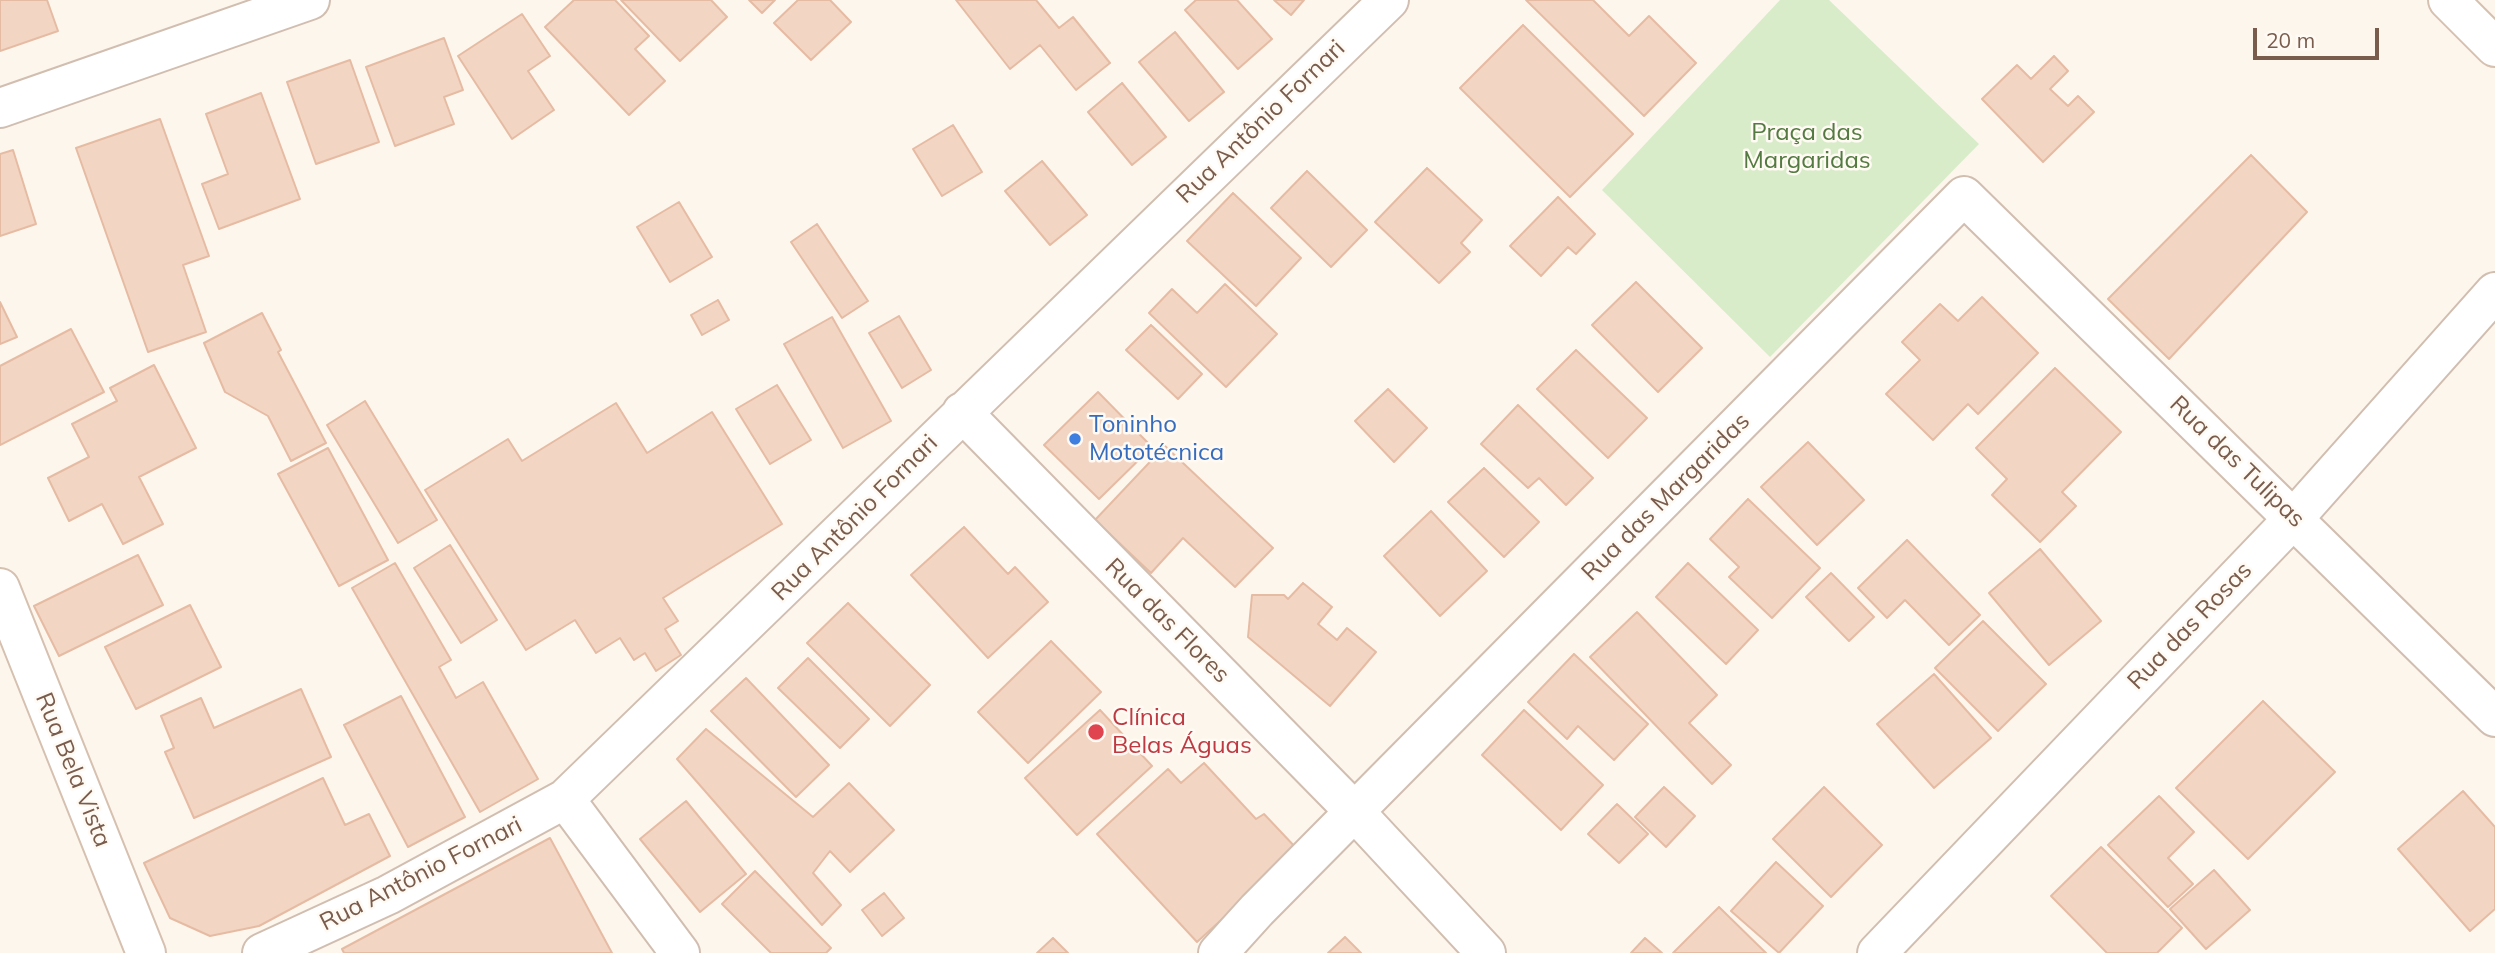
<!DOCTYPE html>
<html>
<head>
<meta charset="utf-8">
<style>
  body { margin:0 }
  #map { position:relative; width:2495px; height:953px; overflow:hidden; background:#fdf6ec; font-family:Mulish,sans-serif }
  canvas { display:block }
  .scale { position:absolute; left:2253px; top:28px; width:126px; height:32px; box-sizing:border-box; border:4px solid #7a5c4d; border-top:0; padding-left:9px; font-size:21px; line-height:24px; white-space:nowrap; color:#7a5c4d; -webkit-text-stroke:5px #fffaf3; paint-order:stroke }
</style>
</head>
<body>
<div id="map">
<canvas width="2495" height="953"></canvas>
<div class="scale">20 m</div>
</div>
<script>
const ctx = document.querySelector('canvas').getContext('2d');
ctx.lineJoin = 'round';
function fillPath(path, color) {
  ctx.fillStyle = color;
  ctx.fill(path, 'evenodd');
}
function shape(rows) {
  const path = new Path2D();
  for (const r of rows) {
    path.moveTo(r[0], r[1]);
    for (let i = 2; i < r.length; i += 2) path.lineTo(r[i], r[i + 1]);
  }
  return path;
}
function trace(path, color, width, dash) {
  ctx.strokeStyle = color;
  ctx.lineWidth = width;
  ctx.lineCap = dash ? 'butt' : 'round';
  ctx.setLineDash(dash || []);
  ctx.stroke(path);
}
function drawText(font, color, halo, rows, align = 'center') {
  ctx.font = font + ' Mulish,sans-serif';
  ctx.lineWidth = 5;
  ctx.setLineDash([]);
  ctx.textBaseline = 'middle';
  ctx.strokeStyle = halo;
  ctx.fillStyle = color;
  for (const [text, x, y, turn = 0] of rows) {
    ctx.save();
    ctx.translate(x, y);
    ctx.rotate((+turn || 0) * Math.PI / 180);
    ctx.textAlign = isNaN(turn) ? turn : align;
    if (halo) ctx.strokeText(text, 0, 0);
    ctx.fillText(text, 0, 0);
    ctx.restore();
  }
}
fillPath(shape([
  [1780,0,1829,0,1979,144,1770,357,1602,190]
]), '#d8ecc9');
const building = shape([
  [0,0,47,0,58,31,0,51,0,0],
  [574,0,615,0,649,36,635,49,665,81,629,115,545,27,574,0],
  [621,0,711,0,727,17,680,61,621,0],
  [749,0,775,0,762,13,749,0],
  [798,0,830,0,851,22,811,60,774,23,798,0],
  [956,0,1036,0,1059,28,1073,17,1110,63,1076,90,1040,45,1010,69,956,0],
  [1196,0,1237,0,1272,39,1238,69,1185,10,1196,0],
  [1274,0,1304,0,1291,15,1274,0],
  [1526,0,1593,0,1629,36,1649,16,1696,63,1644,116,1526,0],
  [522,14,550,56,528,71,554,110,512,139,458,56,522,14],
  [1523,25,1633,134,1570,197,1460,88,1523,25],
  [1175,32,1224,92,1189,121,1139,62,1175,32],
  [444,38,463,90,444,97,454,124,395,146,366,67,444,38],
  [2054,56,2068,71,2050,89,2068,106,2078,96,2094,112,2043,162,1982,99,2017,65,2031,79,2054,56],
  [350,60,379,142,316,164,287,82,350,60],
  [1122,83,1166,137,1132,165,1088,112,1122,83],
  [261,93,300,199,219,229,202,184,228,174,206,114,261,93],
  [160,119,209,256,183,265,206,332,148,352,76,148,160,119],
  [953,125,982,172,942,196,913,149,953,125],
  [13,150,36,224,0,236,0,154,13,150],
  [2251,155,2307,212,2169,359,2108,299,2251,155],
  [1042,161,1087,215,1050,245,1005,191,1042,161],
  [1427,168,1482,220,1461,243,1470,252,1439,283,1375,222,1427,168],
  [1307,171,1367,230,1331,267,1271,208,1307,171],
  [1233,193,1301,258,1256,306,1187,241,1233,193],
  [1558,197,1595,234,1576,254,1568,247,1541,276,1510,246,1558,197],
  [679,202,712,257,670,282,637,227,679,202],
  [817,224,868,301,842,318,791,242,817,224],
  [1636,282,1702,348,1658,392,1592,325,1636,282],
  [1225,284,1277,334,1226,387,1149,313,1172,289,1197,313,1225,284],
  [1982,297,2038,353,1978,414,1968,404,1933,440,1886,394,1920,360,1902,342,1940,304,1958,321,1982,297],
  [718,300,729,320,702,335,691,315,718,300],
  [0,302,17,337,0,344,0,302],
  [262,313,281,350,278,352,326,443,291,461,268,416,225,392,204,343,262,313],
  [899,316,931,370,902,388,869,333,899,316],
  [832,317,891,421,843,448,784,344,832,317],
  [1151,325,1202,374,1178,399,1126,350,1151,325],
  [71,329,104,392,0,445,0,366,71,329],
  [1576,350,1647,418,1608,458,1537,389,1576,350],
  [154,365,196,448,139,477,163,524,123,544,102,504,69,521,48,478,89,457,72,424,117,401,110,388,154,365],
  [2055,368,2121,432,2062,492,2076,506,2040,542,1992,495,2007,479,1976,448,2055,368],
  [777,385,811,440,770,464,736,409,777,385],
  [1388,389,1427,428,1394,462,1355,421,1388,389],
  [1098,392,1152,447,1099,499,1044,445,1098,392],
  [365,401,437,520,398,543,327,425,365,401],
  [616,403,647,453,712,412,782,524,663,598,678,621,665,629,681,655,656,671,645,653,634,660,620,638,596,653,575,620,526,650,425,490,508,439,522,461,616,403],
  [1518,405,1593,478,1566,505,1539,478,1528,488,1481,444,1518,405],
  [1808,442,1864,500,1817,545,1761,487,1808,442],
  [1165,446,1273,548,1235,587,1183,538,1151,573,1095,520,1165,446],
  [328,448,388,560,339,586,278,474,328,448],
  [1484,468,1539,522,1504,557,1448,502,1484,468],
  [1748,499,1820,568,1772,618,1729,577,1739,567,1710,539,1748,499],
  [1431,511,1487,571,1440,616,1384,556,1431,511],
  [964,527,1008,574,1015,567,1048,602,988,658,911,575,964,527],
  [1907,540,1980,615,1949,645,1905,600,1887,618,1858,588,1907,540],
  [450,545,497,620,461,643,414,568,450,545],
  [2040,549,2101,621,2049,665,1989,593,2040,549],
  [138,555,163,605,59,656,34,606,138,555],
  [395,563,451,660,439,667,456,698,483,682,538,779,480,812,352,588,395,563],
  [1688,563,1758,630,1726,664,1656,597,1688,563],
  [1831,573,1874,617,1849,641,1806,597,1831,573],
  [1303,583,1332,607,1318,624,1337,640,1347,628,1376,652,1330,706,1248,637,1252,595,1284,595,1288,599,1303,583],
  [848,603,930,685,890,726,807,643,848,603],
  [190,605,221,667,136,709,105,647,190,605],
  [1637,612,1717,695,1689,723,1731,765,1712,784,1590,657,1637,612],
  [1983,621,2046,684,1998,731,1935,668,1983,621],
  [1051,641,1101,692,1028,763,978,712,1051,641],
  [1574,654,1648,724,1614,760,1578,726,1567,739,1528,702,1574,654],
  [808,658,869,719,840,748,778,688,808,658],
  [1934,674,1991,738,1934,788,1877,724,1934,674],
  [746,678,829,765,796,797,711,711,746,678],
  [301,689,331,757,194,818,165,752,174,748,161,716,201,698,214,728,301,689],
  [401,696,465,817,408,847,344,725,401,696],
  [2263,701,2335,772,2248,859,2176,788,2263,701],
  [1100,710,1152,766,1077,835,1025,778,1100,710],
  [1524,710,1603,785,1561,830,1482,755,1524,710],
  [706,729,813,817,849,783,894,830,850,872,830,851,813,873,841,905,822,925,677,759,706,729],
  [1204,763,1256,819,1264,814,1298,850,1197,942,1097,834,1168,769,1181,783,1204,763],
  [323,778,345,825,369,814,390,856,259,926,210,936,170,918,144,863,323,778],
  [1664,787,1695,816,1666,847,1635,817,1664,787],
  [1824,787,1882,845,1831,897,1773,839,1824,787],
  [2463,791,2495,827,2495,909,2470,931,2398,849,2463,791],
  [2159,796,2194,832,2168,858,2193,884,2168,907,2108,845,2159,796],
  [686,801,746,874,700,912,640,839,686,801],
  [1617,804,1648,834,1619,863,1588,834,1617,804],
  [550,838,612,953,344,953,342,949,550,838],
  [2101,847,2182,928,2157,953,2107,953,2051,896,2101,847],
  [1776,862,1823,906,1779,953,1731,911,1776,862],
  [2214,870,2250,910,2206,949,2170,909,2214,870],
  [755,871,831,948,826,953,771,953,722,904,755,871],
  [884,893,904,918,882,936,862,910,884,893],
  [1719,907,1766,953,1673,953,1719,907],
  [1345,937,1361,953,1328,953,1345,937],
  [1053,938,1068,953,1037,953,1053,938],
  [1645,938,1662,953,1631,953,1645,938]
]);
fillPath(building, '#f3d5c3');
trace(building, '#e6bba3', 2);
const street = shape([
  [0,108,310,0],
  [962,412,1354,811,1486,953],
  [565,799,680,953],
  [262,953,388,895,565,799,1389,0],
  [1218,953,1257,910,1964,196,2495,717],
  [1877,953,2294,518,2495,292]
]);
const secondary = shape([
  [2448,0,2495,47],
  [0,588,146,953]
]);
trace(street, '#d1beb0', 42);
trace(secondary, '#d6c0b0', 42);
trace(street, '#fff', 38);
trace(secondary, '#fff', 38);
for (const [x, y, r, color] of [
  [1075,439,7,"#3f7fe0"],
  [1096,732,9,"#e0444e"]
]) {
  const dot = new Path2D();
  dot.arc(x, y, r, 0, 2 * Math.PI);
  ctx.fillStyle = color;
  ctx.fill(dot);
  trace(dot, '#fffaf3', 2.5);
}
drawText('24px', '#7a5c4d', '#fffaf3', [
  ["Rua Antônio Fornari",1261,122,-44],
  ["Rua das Tulipas",2237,462,44],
  ["Rua das Margaridas",1666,497,-45],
  ["Rua Antônio Fornari",855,518,-45],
  ["Rua das Flores",1167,621,45],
  ["Rua das Rosas",2190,626,-46],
  ["Rua Bela Vista",73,770,68],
  ["Rua Antônio Fornari",421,874,-27]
]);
drawText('24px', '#537a41', '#fffaf3', [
  ["Praça das",1807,133],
  ["Margaridas",1807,161]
]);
drawText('24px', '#366cbe', '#fffaf3', [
  ["Toninho",1089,425],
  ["Mototécnica",1089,453]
], 'left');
drawText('24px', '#be3a42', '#fffaf3', [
  ["Clínica",1112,718],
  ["Belas Águas",1112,746]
], 'left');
</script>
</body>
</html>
